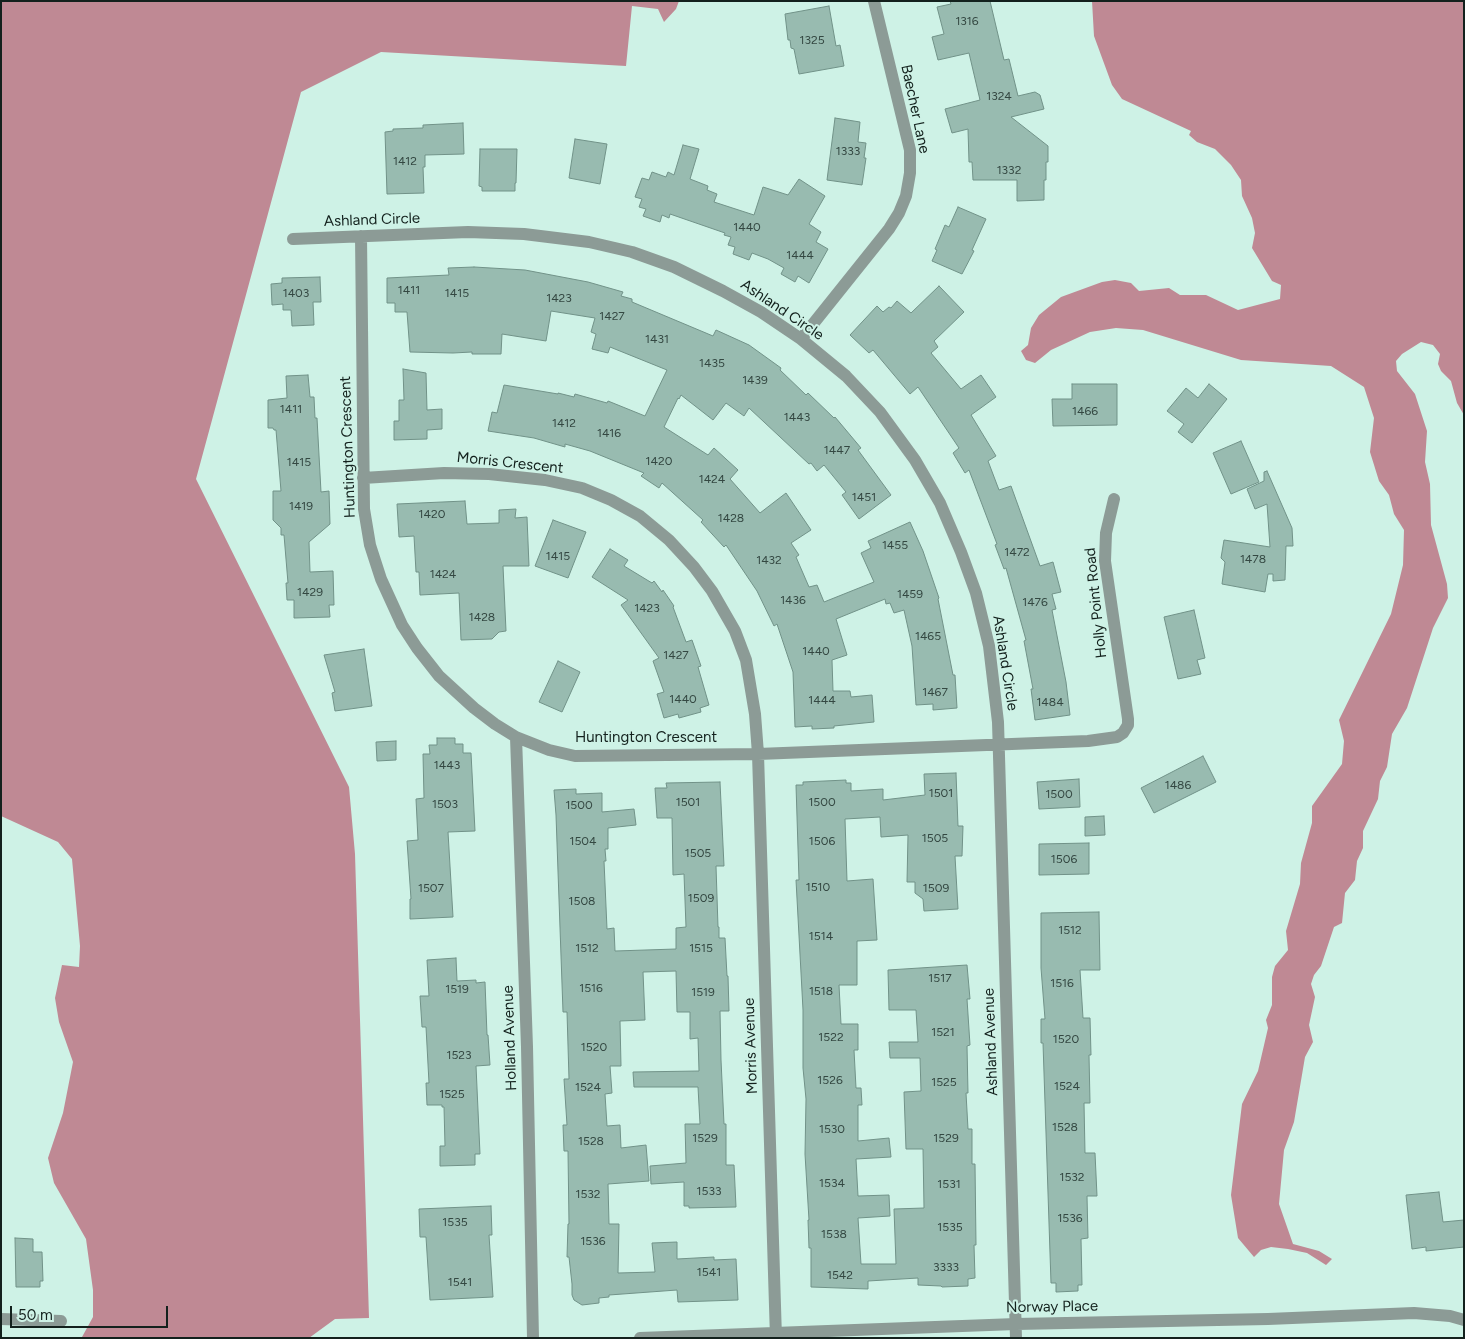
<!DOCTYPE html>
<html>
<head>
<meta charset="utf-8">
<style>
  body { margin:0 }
  #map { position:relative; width:1465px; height:1339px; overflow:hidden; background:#cef2e6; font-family:Figtree,sans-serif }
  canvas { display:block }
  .frame { position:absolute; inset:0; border:2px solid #13211d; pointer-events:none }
  .scale { position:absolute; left:10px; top:1306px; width:158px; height:22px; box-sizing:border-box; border:2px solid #13211d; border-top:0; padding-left:6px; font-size:15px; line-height:18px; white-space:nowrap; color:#13211d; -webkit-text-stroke:4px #cef2e6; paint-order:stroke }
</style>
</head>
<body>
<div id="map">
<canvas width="1465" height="1339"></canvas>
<div class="frame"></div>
<div class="scale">50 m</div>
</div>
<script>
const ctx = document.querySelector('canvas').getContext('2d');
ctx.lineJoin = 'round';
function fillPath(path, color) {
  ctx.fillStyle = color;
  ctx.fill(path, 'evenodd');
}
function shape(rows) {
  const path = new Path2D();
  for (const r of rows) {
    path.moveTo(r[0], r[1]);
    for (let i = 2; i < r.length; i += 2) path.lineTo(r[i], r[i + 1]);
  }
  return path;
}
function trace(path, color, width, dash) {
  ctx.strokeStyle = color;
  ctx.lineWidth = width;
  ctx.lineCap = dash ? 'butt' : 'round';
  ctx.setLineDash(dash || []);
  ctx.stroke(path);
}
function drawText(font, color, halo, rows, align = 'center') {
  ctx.font = font + ' Figtree,sans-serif';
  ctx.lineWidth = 4;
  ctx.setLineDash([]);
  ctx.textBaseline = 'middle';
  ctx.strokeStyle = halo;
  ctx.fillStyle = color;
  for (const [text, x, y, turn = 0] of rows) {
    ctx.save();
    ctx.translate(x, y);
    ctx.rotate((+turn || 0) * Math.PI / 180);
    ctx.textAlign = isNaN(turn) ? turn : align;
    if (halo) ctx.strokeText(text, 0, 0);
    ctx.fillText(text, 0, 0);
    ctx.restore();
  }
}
fillPath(shape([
  [1,1,679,1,676,9,664,22,658,9,632,6,626,66,381,52,301,92,196,479,349,787,355,854,369,1318,335,1319,309,1338,82,1337,93,1317,93,1290,86,1239,54,1183,48,1158,63,1113,73,1062,59,1022,55,998,62,965,79,967,80,946,72,859,58,842,1,816],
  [1092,1,1464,1,1464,415,1457,403,1451,381,1441,371,1438,364,1440,354,1433,345,1421,342,1402,354,1396,361,1397,371,1415,394,1427,431,1425,462,1430,484,1431,525,1447,584,1448,598,1433,628,1407,708,1392,734,1387,767,1380,781,1378,799,1363,831,1363,848,1357,861,1355,880,1345,893,1342,923,1334,927,1321,966,1314,975,1311,984,1315,997,1309,1025,1313,1042,1305,1057,1294,1122,1284,1150,1279,1204,1293,1244,1319,1251,1332,1259,1326,1265,1307,1253,1288,1249,1271,1247,1261,1250,1254,1257,1238,1238,1231,1195,1242,1104,1258,1071,1268,1028,1266,1020,1272,1005,1272,977,1275,966,1288,950,1286,931,1300,884,1301,863,1312,823,1312,806,1342,764,1344,741,1339,720,1391,614,1403,565,1404,530,1394,514,1389,495,1379,481,1370,452,1374,418,1364,387,1331,366,1241,360,1143,330,1116,328,1090,332,1051,350,1035,363,1026,360,1021,351,1028,345,1031,328,1039,315,1061,297,1102,282,1115,280,1131,283,1139,291,1169,288,1180,295,1206,295,1238,310,1280,299,1281,285,1272,281,1252,248,1255,233,1252,218,1242,196,1241,180,1231,165,1215,149,1197,142,1189,135,1191,131,1122,99,1112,85,1094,36]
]), '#bf8994');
const building = shape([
  [950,1,990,1,1004,60,1009,59,1018,96,1035,92,1040,95,1044,109,1011,117,1048,146,1048,162,1046,162,1046,180,1044,180,1044,200,1017,201,1017,180,973,180,972,162,969,162,968,129,952,133,945,109,980,100,969,53,938,60,932,37,944,34,937,7,951,4,950,1],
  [829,6,836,46,840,45,844,66,799,74,794,49,791,48,790,40,788,40,785,14,829,6],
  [835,118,860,122,858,142,866,143,864,158,866,158,862,185,827,180,835,118],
  [463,123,464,154,425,155,425,167,423,167,424,193,387,194,385,132,393,131,393,129,423,128,423,125,463,123],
  [575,139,607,144,600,184,569,178,575,139],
  [683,145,699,149,690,179,708,186,707,190,717,194,714,202,754,215,763,187,788,195,799,179,825,196,809,224,821,232,816,242,828,249,809,283,798,276,795,282,781,274,784,268,768,259,752,253,749,260,733,254,735,247,728,245,731,237,724,235,725,233,670,214,669,218,662,215,660,222,643,216,646,209,639,207,642,199,635,197,642,178,649,180,652,172,666,177,668,172,674,175,683,145],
  [480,149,517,149,516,183,515,183,515,191,482,191,482,187,479,186,480,149],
  [958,207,986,219,972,250,974,251,962,274,932,261,937,250,935,249,945,225,949,227,958,207],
  [474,267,525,270,588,282,623,292,621,296,632,299,632,302,713,336,716,330,749,345,781,368,780,370,806,395,808,393,834,418,835,417,861,448,858,450,891,495,859,519,842,495,846,492,824,465,817,471,811,463,809,464,749,408,744,416,726,403,713,420,681,395,679,399,678,398,664,427,708,455,714,448,738,470,730,479,760,513,786,493,811,530,791,543,799,555,796,557,809,587,817,585,824,602,874,582,861,553,871,548,868,541,910,522,923,551,939,598,938,599,953,675,955,675,957,708,933,710,933,704,916,705,912,646,904,610,894,613,890,603,886,604,885,599,836,619,847,655,832,660,833,691,850,691,851,697,872,695,874,722,834,726,834,728,812,729,812,726,795,727,793,672,777,624,774,626,757,591,726,545,724,547,701,522,703,520,662,483,659,488,641,476,644,473,590,451,565,444,565,447,534,438,488,431,492,412,497,413,504,385,558,394,558,393,574,397,575,394,607,403,608,401,645,416,667,370,610,347,608,353,592,349,596,334,591,332,595,318,551,311,546,341,502,334,501,354,472,354,472,352,453,353,410,352,407,312,395,312,395,303,387,303,387,278,449,275,448,268,474,267],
  [320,277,321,302,313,302,314,325,292,326,291,310,283,310,283,304,272,305,271,284,282,283,282,278,320,277],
  [939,286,964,312,934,341,938,347,931,353,961,389,981,375,996,397,971,415,996,456,988,461,999,490,1011,486,1040,566,1053,562,1061,592,1052,594,1056,609,1052,610,1066,682,1070,715,1035,720,1031,689,1033,689,1024,641,1026,640,1006,568,1004,569,995,545,997,544,969,470,965,473,953,453,959,448,918,387,910,394,873,350,869,353,850,335,877,306,883,312,889,307,891,308,897,301,911,313,939,286],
  [403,369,426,373,427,410,442,409,442,429,427,430,427,439,394,440,394,421,399,421,399,400,404,400,403,369],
  [308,375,310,397,314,397,315,418,317,418,321,492,329,491,330,524,309,542,310,572,333,571,334,605,329,605,330,617,294,618,294,600,287,600,286,583,288,583,284,535,281,535,281,528,273,520,273,491,281,491,276,430,274,430,273,428,268,428,268,400,287,398,286,376,308,375],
  [1072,384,1117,384,1117,425,1053,426,1052,399,1072,399,1072,384],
  [1209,384,1227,399,1192,443,1178,432,1184,424,1167,411,1186,388,1198,398,1209,384],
  [1241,441,1259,482,1231,494,1213,453,1241,441],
  [1267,471,1292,528,1293,546,1286,546,1285,580,1273,581,1273,574,1268,574,1265,592,1222,584,1225,562,1221,558,1224,540,1270,547,1267,504,1255,509,1247,489,1264,481,1264,472,1267,471],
  [465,501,467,524,499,523,499,510,516,509,515,518,527,517,529,566,503,566,506,631,499,632,492,639,461,640,459,593,420,595,419,572,416,572,414,536,399,537,397,504,465,501],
  [553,520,586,532,568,578,535,566,553,520],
  [610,549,628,560,624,566,652,583,654,581,662,592,663,590,674,606,673,607,686,642,692,640,701,666,698,667,709,705,700,708,701,712,679,718,678,714,664,718,657,694,664,692,653,661,659,658,621,605,628,600,592,577,610,549],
  [1194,610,1205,658,1197,660,1201,674,1178,679,1164,617,1194,610],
  [364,649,372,706,335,711,332,693,335,692,324,655,364,649],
  [558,661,580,672,562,712,539,702,558,661],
  [437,738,455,738,455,744,463,744,463,753,471,753,475,831,448,832,453,917,410,919,410,899,411,899,407,841,418,840,416,799,424,798,423,754,430,754,429,745,437,745,437,738],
  [396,741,396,760,377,761,376,742,396,741],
  [1203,756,1216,782,1154,813,1141,788,1203,756],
  [956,773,958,826,963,826,962,856,955,856,958,909,924,911,923,899,915,893,915,882,907,882,908,835,881,837,880,817,845,819,847,881,873,879,877,940,857,941,857,985,839,985,841,1024,858,1024,858,1050,854,1050,856,1088,861,1088,862,1105,858,1105,858,1141,889,1138,891,1157,856,1159,858,1196,889,1195,890,1216,858,1218,861,1264,896,1264,894,1209,924,1208,923,1149,906,1149,904,1092,921,1091,920,1058,890,1058,889,1042,918,1042,916,1010,889,1010,888,970,967,965,970,999,967,999,970,1045,967,1046,968,1093,966,1093,968,1129,972,1129,972,1164,975,1164,976,1245,974,1245,975,1278,968,1279,968,1286,942,1287,941,1286,918,1285,918,1278,868,1281,868,1289,811,1287,811,1248,809,1248,808,1220,809,1220,805,1154,806,1099,803,1068,803,1010,796,880,799,880,796,785,803,785,803,782,846,780,846,783,851,783,851,791,883,789,883,800,925,795,924,774,956,773],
  [1079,779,1080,807,1039,809,1037,782,1079,779],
  [720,782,724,866,716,866,718,927,719,927,719,938,725,938,727,976,728,976,729,1011,720,1011,721,1060,724,1124,726,1124,726,1165,734,1165,736,1207,689,1208,689,1206,684,1206,684,1182,651,1184,650,1166,686,1163,685,1124,700,1124,698,1087,634,1087,633,1072,699,1071,698,1038,690,1039,690,1012,677,1012,676,971,643,972,645,1020,620,1021,621,1066,610,1066,612,1093,605,1094,607,1126,620,1125,621,1148,646,1145,649,1181,608,1184,609,1224,619,1224,618,1273,655,1272,652,1243,677,1242,677,1259,714,1257,714,1260,736,1259,738,1300,678,1302,677,1290,609,1295,609,1297,599,1298,599,1303,582,1305,574,1300,572,1295,572,1284,569,1257,567,1257,568,1224,569,1224,568,1151,564,1151,563,1125,567,1125,564,1079,569,1079,567,1012,563,1012,556,815,554,790,576,789,576,794,602,793,602,812,634,809,636,825,608,828,608,849,605,849,606,861,604,861,607,929,614,928,615,951,676,949,676,928,686,927,684,874,673,875,672,818,657,818,655,788,667,788,666,783,720,782],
  [1104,816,1105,835,1085,836,1085,817,1104,816],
  [1089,843,1089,874,1039,875,1039,844,1089,843],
  [1099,912,1100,970,1080,970,1083,1018,1090,1018,1091,1055,1089,1055,1090,1103,1084,1103,1085,1153,1095,1153,1097,1196,1087,1196,1088,1238,1081,1239,1082,1285,1078,1285,1078,1291,1056,1292,1056,1283,1051,1283,1043,1043,1041,1043,1041,1019,1045,1019,1041,968,1041,913,1099,912],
  [456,958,457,981,476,980,476,983,485,982,487,1035,488,1035,490,1065,476,1066,480,1154,475,1154,475,1165,440,1166,440,1146,445,1146,444,1107,442,1107,442,1105,427,1105,426,1083,429,1083,426,1027,422,1027,420,996,429,996,427,960,456,958],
  [1439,1192,1443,1222,1464,1220,1464,1247,1426,1251,1426,1247,1412,1249,1406,1195,1439,1192],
  [491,1206,492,1235,489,1235,493,1297,430,1300,426,1237,420,1237,419,1209,491,1206],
  [15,1238,33,1239,33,1252,42,1252,43,1281,40,1281,40,1287,16,1287,15,1238]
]);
fillPath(building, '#98bbb0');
trace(building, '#719288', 1);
trace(shape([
  [361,236,364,509,370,545,381,579,402,625,417,648,439,676,474,708,495,724,516,737,549,750,575,756,758,754,1088,741,1117,737,1123,733,1128,725,1128,719,1105,561,1106,533,1114,499],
  [293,239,468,232,524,234,589,242,632,252,674,267,723,291,761,312,801,339,846,376,880,412,915,460,940,503,961,552,976,593,989,646,998,722,1016,1338],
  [801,339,889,229,899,213,906,196,910,173,910,150,874,1],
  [363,478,444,473,489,474,545,480,582,488,611,500,640,516,669,540,694,567,712,591,735,631,746,660,755,714,758,754,776,1338],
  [516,737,527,1047,533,1338],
  [1,1319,61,1321],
  [640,1338,1016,1324,1268,1319,1414,1313,1450,1316,1464,1320]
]), '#8c9b96', 12);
drawText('12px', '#344842', null, [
  ["1316",967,21],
  ["1325",812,40],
  ["1324",999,96],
  ["1333",848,151],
  ["1412",405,161],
  ["1332",1009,170],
  ["1440",747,227],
  ["1444",800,255],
  ["1411",409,290],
  ["1403",296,293],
  ["1415",457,293],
  ["1423",559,298],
  ["1427",612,316],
  ["1431",657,339],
  ["1435",712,363],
  ["1439",755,380],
  ["1411",291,409],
  ["1466",1085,411],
  ["1443",797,417],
  ["1412",564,423],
  ["1416",609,433],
  ["1447",837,450],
  ["1420",659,461],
  ["1415",299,462],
  ["1424",712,479],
  ["1451",864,497],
  ["1419",301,506],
  ["1420",432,514],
  ["1428",731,518],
  ["1455",895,545],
  ["1472",1017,552],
  ["1415",558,556],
  ["1478",1253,559],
  ["1432",769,560],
  ["1424",443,574],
  ["1429",310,592],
  ["1459",910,594],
  ["1436",793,600],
  ["1476",1035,602],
  ["1423",647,608],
  ["1428",482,617],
  ["1465",928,636],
  ["1440",816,651],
  ["1427",676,655],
  ["1467",935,692],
  ["1440",683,699],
  ["1444",822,700],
  ["1484",1050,702],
  ["1443",447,765],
  ["1486",1178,785],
  ["1501",941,793],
  ["1500",1059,794],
  ["1501",688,802],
  ["1500",822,802],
  ["1503",445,804],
  ["1500",579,805],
  ["1505",935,838],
  ["1504",583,841],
  ["1506",822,841],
  ["1505",698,853],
  ["1506",1064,859],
  ["1510",818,887],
  ["1507",431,888],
  ["1509",936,888],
  ["1509",701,898],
  ["1508",582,901],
  ["1512",1070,930],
  ["1514",821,936],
  ["1512",587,948],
  ["1515",701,948],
  ["1517",940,978],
  ["1516",1062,983],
  ["1516",591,988],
  ["1519",457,989],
  ["1518",821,991],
  ["1519",703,992],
  ["1521",943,1032],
  ["1522",831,1037],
  ["1520",1066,1039],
  ["1520",594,1047],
  ["1523",459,1055],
  ["1526",830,1080],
  ["1525",944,1082],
  ["1524",1067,1086],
  ["1524",588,1087],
  ["1525",452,1094],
  ["1528",1065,1127],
  ["1530",832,1129],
  ["1529",705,1138],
  ["1529",946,1138],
  ["1528",591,1141],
  ["1532",1072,1177],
  ["1534",832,1183],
  ["1531",949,1184],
  ["1533",709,1191],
  ["1532",588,1194],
  ["1536",1070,1218],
  ["1535",455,1222],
  ["1535",950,1227],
  ["1538",834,1234],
  ["1536",593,1241],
  ["3333",946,1267],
  ["1541",709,1272],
  ["1542",840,1275],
  ["1541",460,1282]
]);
drawText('15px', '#13211d', '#cef2e6', [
  ["Baecher Lane",915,109,78],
  ["Ashland Circle",372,220,-2],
  ["Ashland Circle",782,310,34],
  ["Huntington Crescent",348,447,-92],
  ["Morris Crescent",510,463,6],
  ["Holly Point Road",1096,603,-96],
  ["Ashland Circle",1005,663,81],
  ["Huntington Crescent",646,738],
  ["Holland Avenue",510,1038,-92],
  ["Ashland Avenue",991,1042,-92],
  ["Morris Avenue",751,1046,-92],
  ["Norway Place",1052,1307,-1]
]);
</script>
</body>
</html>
